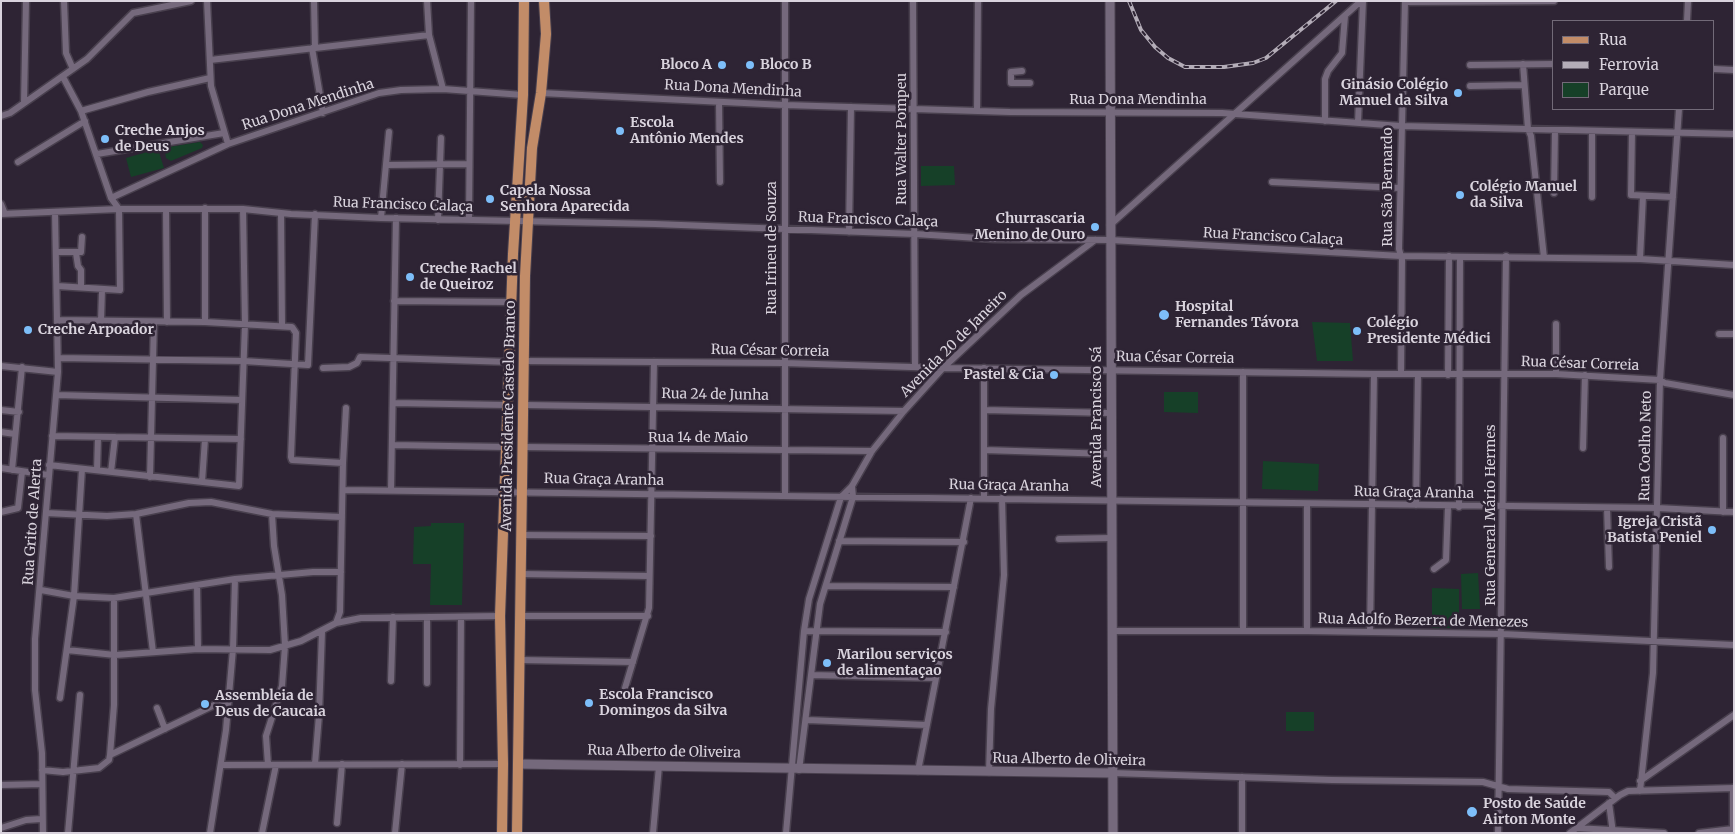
<!DOCTYPE html>
<html>
<head>
<meta charset="utf-8">
<style>
  body { margin:0 }
  #map { position:relative; width:1735px; height:834px; overflow:hidden; background:#2e2434; font-family:Merriweather,serif }
  canvas { display:block }
  .frame { position:absolute; inset:0; border:2px solid #d9d3dd; pointer-events:none }
  .legend { position:absolute; left:1552px; top:20px; width:162px; height:90px; box-sizing:border-box; background:#2e2434; border:1px solid #726a78; margin:0; padding:6px 9px; list-style:none; font-size:15px; color:#d9d3dd }
  .legend li { display:flex; align-items:center; gap:10px; height:25px }
  .legend b { width:25px; border:1px solid #726a78 }
</style>
</head>
<body>
<div id="map">
<canvas width="1735" height="834"></canvas>
<div class="frame"></div>
<ul class="legend">
<li><b style="height:6px;background:#c28c68"></b>Rua</li>
<li><b style="height:6px;background:#b4adb8"></b>Ferrovia</li>
<li><b style="height:14px;background:#164028"></b>Parque</li>
</ul>
</div>
<script>
const ctx = document.querySelector('canvas').getContext('2d');
ctx.lineJoin = 'round';
function fillPath(path, color) {
  ctx.fillStyle = color;
  ctx.fill(path, 'evenodd');
}
function shape(rows) {
  const path = new Path2D();
  for (const r of rows) {
    path.moveTo(r[0], r[1]);
    for (let i = 2; i < r.length; i += 2) path.lineTo(r[i], r[i + 1]);
  }
  return path;
}
function trace(path, color, width, dash) {
  ctx.strokeStyle = color;
  ctx.lineWidth = width;
  ctx.lineCap = dash ? 'butt' : 'round';
  ctx.setLineDash(dash || []);
  ctx.stroke(path);
}
function drawText(font, color, halo, rows, align = 'center') {
  ctx.font = font + ' Merriweather,serif';
  ctx.lineWidth = 5;
  ctx.setLineDash([]);
  ctx.textBaseline = 'middle';
  ctx.strokeStyle = halo;
  ctx.fillStyle = color;
  for (const [text, x, y, turn = 0] of rows) {
    ctx.save();
    ctx.translate(x, y);
    ctx.rotate((+turn || 0) * Math.PI / 180);
    ctx.textAlign = isNaN(turn) ? turn : align;
    if (halo) ctx.strokeText(text, 0, 0);
    ctx.fillText(text, 0, 0);
    ctx.restore();
  }
}
fillPath(shape([
  [200,142,203,145,202,148,171,161,166,158,165,152,169,147],
  [158,149,164,168,131,177,126,158],
  [921,166,954,166,955,185,921,186],
  [1312,322,1350,323,1353,361,1317,361],
  [1164,392,1198,392,1198,413,1164,412],
  [1263,461,1319,464,1318,491,1262,489],
  [431,523,464,523,462,605,430,605,431,564,413,564,414,527,431,526],
  [1478,573,1480,609,1462,609,1461,574],
  [1432,588,1459,589,1459,628,1432,628],
  [1286,712,1314,712,1314,731,1286,731]
]), '#164028');
const street = shape([
  [64,1,66,53,73,69],
  [207,1,211,86,228,144],
  [314,1,315,48],
  [427,1,429,35,443,89],
  [913,1,915,367],
  [1405,2,1554,1],
  [1687,21,1688,1],
  [312,48,323,113],
  [210,60,429,35],
  [1523,64,1528,129,1531,136,1544,258],
  [1470,65,1554,64],
  [1714,69,1734,70],
  [1022,71,1011,72,1011,83,1030,83],
  [1470,86,1524,85],
  [541,93,785,105,1010,112,1222,113,1401,126,1734,134],
  [719,102,720,182],
  [24,103,26,1],
  [81,111,148,92,210,78],
  [977,111,978,1],
  [1,116,10,113,87,59,133,13,191,1],
  [1325,121,1325,79,1328,71,1342,53,1345,16],
  [1358,123,1363,1],
  [1632,132,1631,195,1673,197],
  [97,154,224,133],
  [18,162,85,121],
  [387,165,469,164],
  [1272,182,1400,188],
  [1554,193,1555,130],
  [1592,197,1592,131],
  [111,198,228,144,379,93,401,90,443,89,523,95],
  [1,204,5,214],
  [205,208,205,322],
  [166,209,167,322],
  [281,213,282,324],
  [1,214,119,209,243,209,291,214,381,218,655,224,915,234,994,239,1110,240,1401,256,1640,259,1734,265],
  [381,218,389,132],
  [438,220,441,138],
  [469,220,471,1],
  [1110,225,1361,1],
  [849,232,851,107],
  [56,252,81,252,82,237],
  [76,253,78,266,81,270,81,287],
  [1640,259,1643,196],
  [57,286,120,290,119,209,111,198,81,111,63,77],
  [394,301,511,302],
  [58,320,205,322,292,327,296,333,291,457,292,460,343,463],
  [101,321,102,290],
  [1556,324,1556,374],
  [1719,334,1734,334],
  [58,358,243,361,308,365,315,214],
  [523,361,784,363,943,368,1374,374,1556,374,1660,380,1665,383,1734,395],
  [1,366,58,372],
  [323,368,349,367,357,363,360,357,509,362],
  [984,368,984,498],
  [1243,372,1243,631],
  [1401,374,1402,260,1399,249,1405,1],
  [1448,375,1449,256],
  [56,395,242,400],
  [393,403,507,405],
  [525,405,904,411],
  [1,410,19,412],
  [984,410,1110,413],
  [1,432,15,434],
  [52,436,241,439],
  [392,445,506,447],
  [523,447,872,451],
  [1583,448,1585,375],
  [984,450,1110,454],
  [49,465,239,486,245,324,243,209],
  [1,468,48,475],
  [12,470,22,367],
  [97,470,98,437],
  [111,472,115,437],
  [150,477,154,322],
  [202,482,205,439],
  [344,490,1657,508,1734,512],
  [391,490,396,218],
  [785,494,785,1],
  [1416,505,1418,374],
  [1459,507,1460,257],
  [1607,508,1609,567],
  [1,512,18,508,22,472],
  [1723,512,1723,438],
  [46,513,107,516,136,514,189,503,211,502,272,514,342,517],
  [136,514,153,652],
  [521,535,651,536],
  [1059,539,1111,538],
  [839,541,964,542],
  [1434,569,1446,560,1448,506],
  [520,574,649,576],
  [197,585,198,649],
  [826,586,954,587],
  [41,590,74,596,114,598,235,579,313,572,341,572],
  [519,616,648,616],
  [336,623,340,612,343,463,346,408],
  [804,631,946,632],
  [1112,631,1307,631,1502,634,1734,645],
  [1307,631,1307,504],
  [1370,632,1374,374],
  [67,650,115,655,198,649,270,650,301,641,336,623,361,618,500,616],
  [519,660,633,662],
  [811,675,936,678],
  [391,681,393,617],
  [427,683,427,618],
  [625,688,649,608,654,362],
  [60,698,74,596,82,469],
  [157,708,165,729],
  [807,720,927,725],
  [110,755,114,705,114,598],
  [315,764,319,715,322,632],
  [221,765,503,764],
  [268,765,266,736,282,686,285,646,282,595,274,546,272,514],
  [460,765,461,617],
  [42,770,63,772,99,768,109,760,110,755,229,698],
  [799,770,820,604,853,497,852,486],
  [918,771,971,498],
  [989,772,991,709,1004,575,1002,498],
  [1112,773,1332,780,1483,782,1508,789,1609,792,1615,798],
  [1242,777,1242,833],
  [1640,781,1734,715],
  [1,785,42,784],
  [1640,791,1653,673,1660,380,1679,109],
  [1609,803,1613,833],
  [337,823,342,764],
  [1,828,26,820,41,819],
  [1576,828,1664,833],
  [43,833,42,753,35,690,35,639,58,372,55,212],
  [68,833,80,695],
  [210,833,226,730,233,649,235,579],
  [262,833,276,765],
  [395,833,402,764],
  [653,833,659,766],
  [786,833,804,631,809,599,841,497,852,486,872,451,904,411,943,368,1021,295,1095,240],
  [1498,833,1506,256],
  [1570,833,1620,795,1628,791,1734,788],
  [1699,833,1733,829],
  [1733,833,1733,788]
]);
const secondary = shape([
  [1110,1,1113,833],
  [518,764,1112,773]
]);
const primary = shape([
  [502,833,503,764,500,616,513,254,523,95,524,1],
  [517,833,525,276,532,148,541,93,546,34,544,1]
]);
trace(street, '#49404e', 9);
trace(secondary, '#49404e', 11);
trace(primary, '#49404e', 12);
trace(street, '#75697c', 6);
trace(secondary, '#75697c', 9);
trace(primary, '#c28c68', 10);
const rail = shape([
  [1129,1,1141,30,1155,47,1168,58,1185,67,1224,67,1253,63,1266,58,1336,1]
]);
trace(rail, '#b4adb8', 4);
trace(rail, '#2e2434', 2, [5.5]);
for (const [x, y, r, color] of [
  [722,65,5,"#7dbef9"],
  [750,65,5,"#7dbef9"],
  [1458,93,5,"#7dbef9"],
  [620,131,5,"#7dbef9"],
  [105,139,5,"#7dbef9"],
  [1460,195,5,"#7dbef9"],
  [490,199,5,"#7dbef9"],
  [1095,227,5,"#7dbef9"],
  [410,277,5,"#7dbef9"],
  [1164,315,6,"#7dbef9"],
  [28,330,5,"#7dbef9"],
  [1357,331,5,"#7dbef9"],
  [1054,375,5,"#7dbef9"],
  [1712,530,5,"#7dbef9"],
  [827,663,5,"#7dbef9"],
  [589,703,5,"#7dbef9"],
  [205,704,5,"#7dbef9"],
  [1472,812,6,"#7dbef9"]
]) {
  const dot = new Path2D();
  dot.arc(x, y, r, 0, 2 * Math.PI);
  ctx.fillStyle = color;
  ctx.fill(dot);
  trace(dot, '#2e2434', 2);
}
drawText('bold 14px', '#d9d3dd', '#2e2434', [
  ["Bloco A",712,65,"right"],
  ["Bloco B",760,65],
  ["Ginásio Colégio",1448,85,"right"],
  ["Manuel da Silva",1448,101,"right"],
  ["Escola",630,123],
  ["Antônio Mendes",630,139],
  ["Creche Anjos",115,131],
  ["de Deus",115,147],
  ["Colégio Manuel",1470,187],
  ["da Silva",1470,203],
  ["Capela Nossa",500,191],
  ["Senhora Aparecida",500,207],
  ["Churrascaria",1085,219,"right"],
  ["Menino de Ouro",1085,235,"right"],
  ["Creche Rachel",420,269],
  ["de Queiroz",420,285],
  ["Hospital",1175,307],
  ["Fernandes Távora",1175,323],
  ["Colégio",1367,323],
  ["Presidente Médici",1367,339],
  ["Creche Arpoador",38,330],
  ["Pastel & Cia",1044,375,"right"],
  ["Igreja Cristã",1702,522,"right"],
  ["Batista Peniel",1702,538,"right"],
  ["Marilou serviços",837,655],
  ["de alimentaçao",837,671],
  ["Escola Francisco",599,695],
  ["Domingos da Silva",599,711],
  ["Assembleia de",215,696],
  ["Deus de Caucaia",215,712],
  ["Posto de Saúde",1483,804],
  ["Airton Monte",1483,820]
], 'left');
drawText('14px', '#d9d3dd', '#2e2434', [
  ["Rua Dona Mendinha",733,89,3],
  ["Rua Dona Mendinha",1138,100],
  ["Rua Dona Mendinha",308,105,-18],
  ["Rua Walter Pompeu",902,139,-90],
  ["Rua São Bernardo",1388,187,-90],
  ["Rua Francisco Calaça",403,205,2],
  ["Rua Francisco Calaça",868,220,2],
  ["Rua Francisco Calaça",1273,237,3],
  ["Rua Irineu de Souza",772,248,-90],
  ["Avenida 20 de Janeiro",954,344,-45],
  ["Rua César Correia",770,351,1],
  ["Rua César Correia",1175,358,1],
  ["Rua César Correia",1580,364,2],
  ["Rua 24 de Junha",715,395,1],
  ["Avenida Presidente Castelo Branco",509,416,-89],
  ["Avenida Francisco Sá",1097,417,-90],
  ["Rua 14 de Maio",698,438],
  ["Rua Coelho Neto",1646,446,-89],
  ["Rua Graça Aranha",604,480,1],
  ["Rua Graça Aranha",1009,486,1],
  ["Rua Graça Aranha",1414,493,1],
  ["Rua General Mário Hermes",1491,515,-90],
  ["Rua Grito de Alerta",33,522,-86],
  ["Rua Adolfo Bezerra de Menezes",1423,621,1],
  ["Rua Alberto de Oliveira",664,752,1],
  ["Rua Alberto de Oliveira",1069,760,1]
]);
</script>
</body>
</html>
